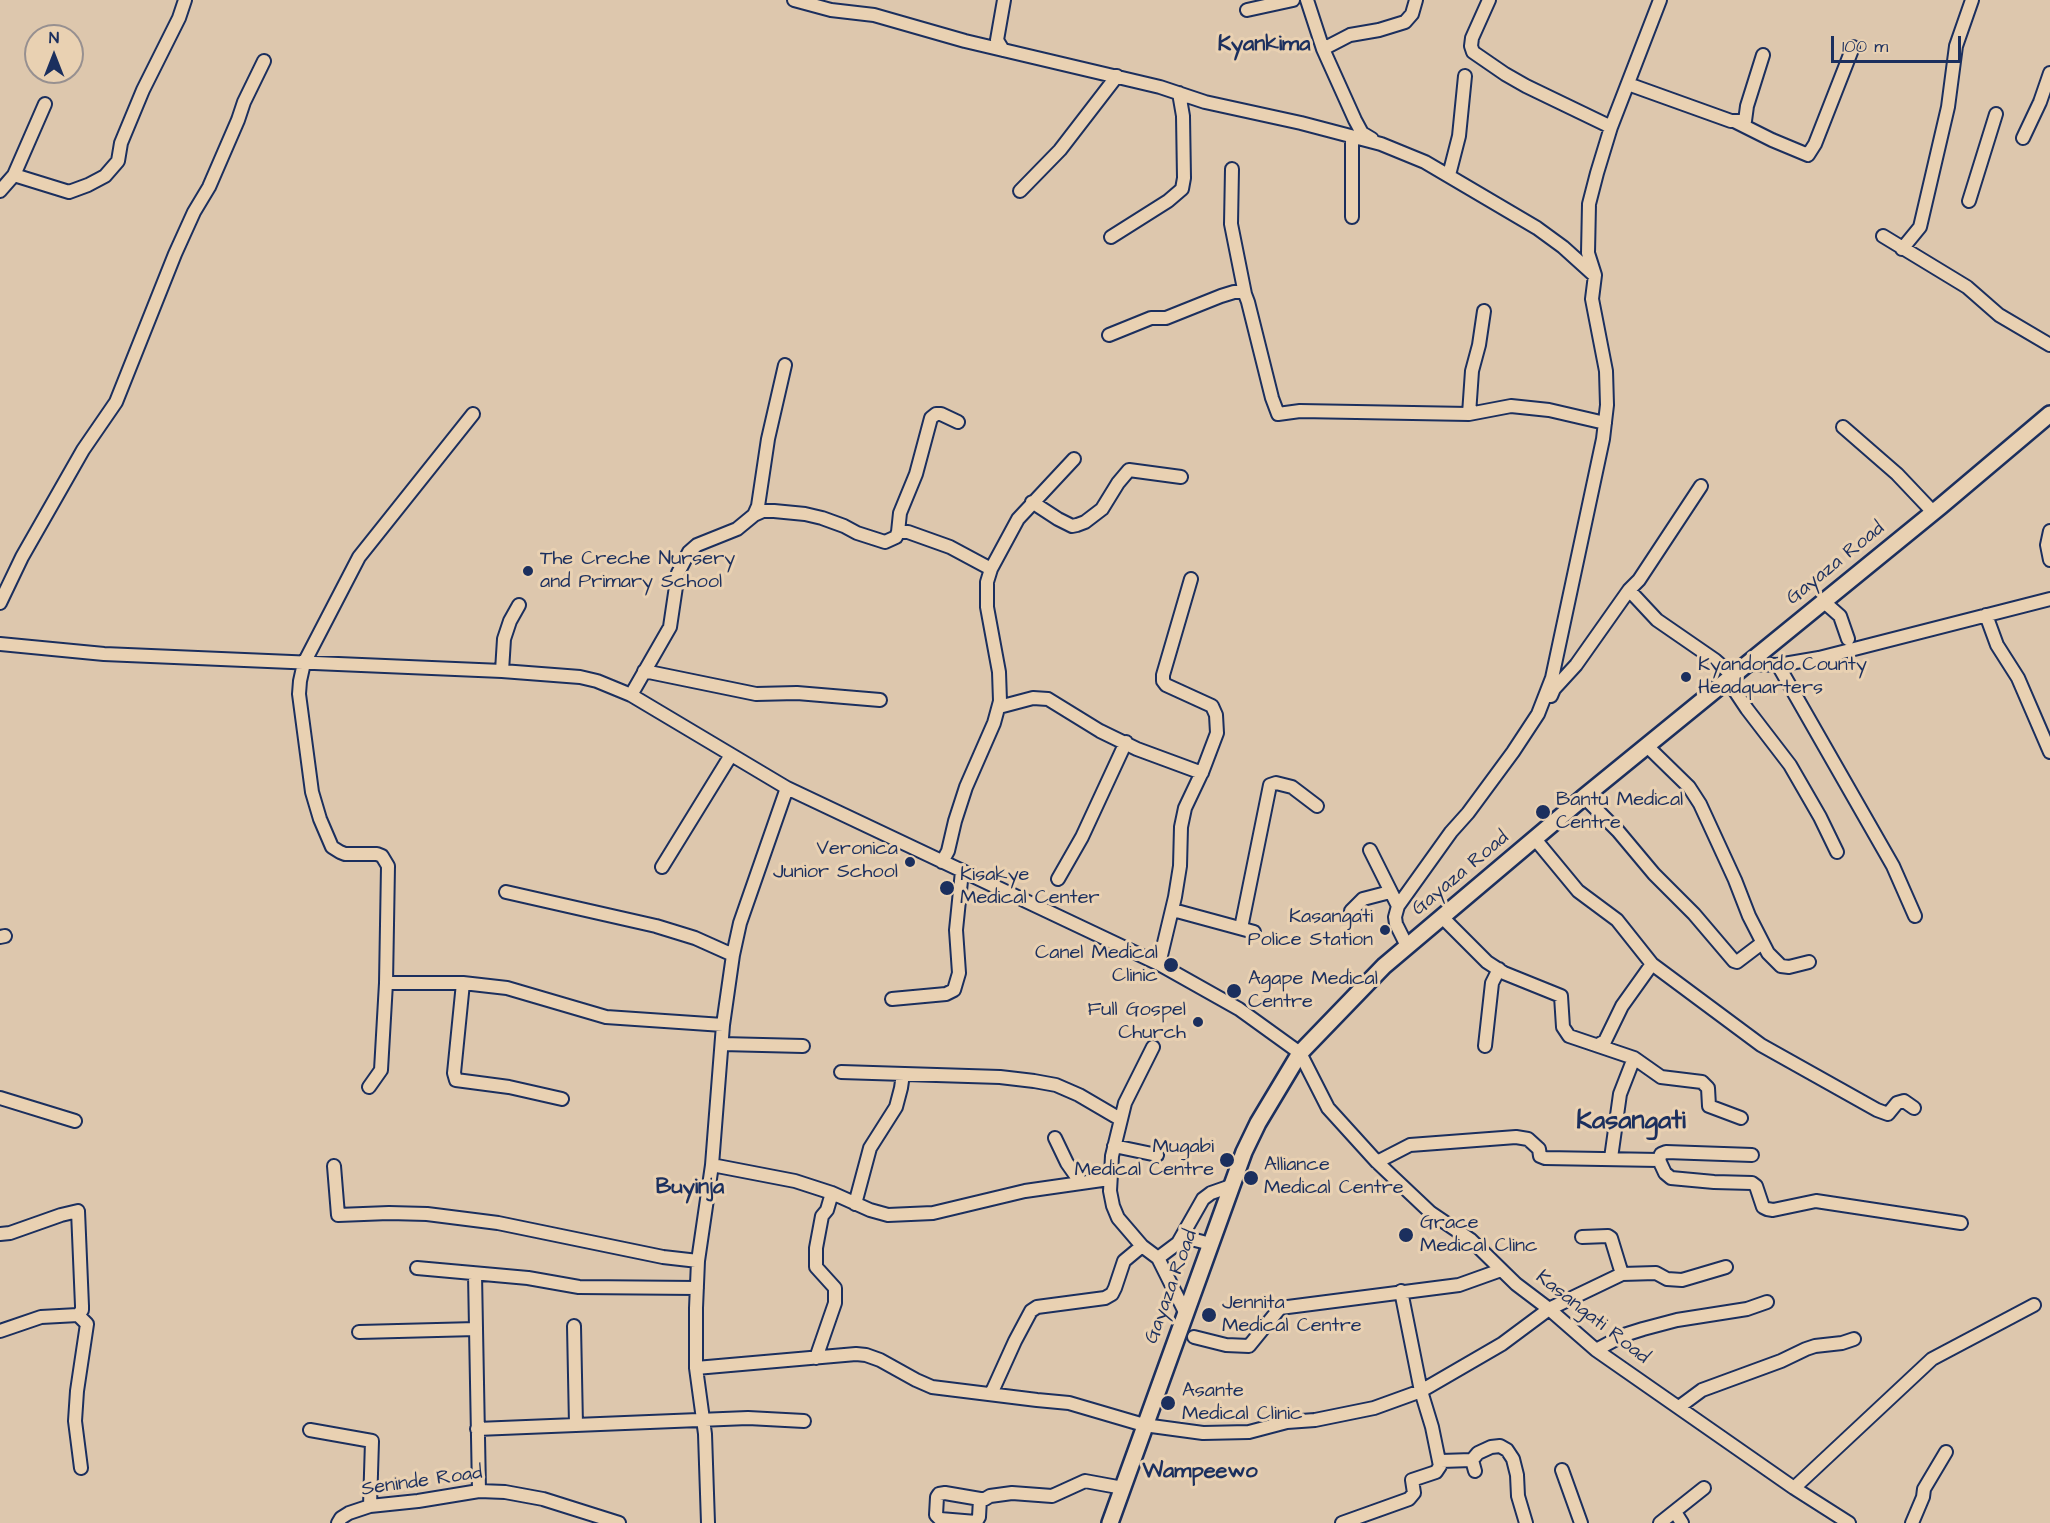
<!DOCTYPE html>
<html>
<head>
<meta charset="utf-8">
<style>
  body { margin:0 }
  #map { position:relative; width:2050px; height:1523px; overflow:hidden; background:#ddc7ad; font-family:"Architects Daughter",sans-serif }
  canvas { display:block }
  .north { position:absolute; left:24px; top:24px; width:60px; height:60px; box-sizing:border-box; background:#e9d1b2; border:2px solid #979090; border-radius:50%; rotate:0deg; font-size:16px; font-weight:700; line-height:24px; text-align:center; color:#1b2f5e }
  .north::after { content:''; display:block; margin:auto; width:21px; height:27px; background:#1b2f5e; clip-path:polygon(50% 0,100% 100%,50% 72%,0 100%) }
  .scale { position:absolute; left:1831px; top:36px; width:130px; height:27px; box-sizing:border-box; border:3px solid #1b2f5e; border-top:0; padding-left:8px; font-size:18px; line-height:21px; white-space:nowrap; color:#1b2f5e; -webkit-text-stroke:4px #e9d1b2; paint-order:stroke }
</style>
</head>
<body>
<div id="map">
<canvas width="2050" height="1523"></canvas>
<div class="north">N</div>
<div class="scale">100 m</div>
</div>
<script>
const ctx = document.querySelector('canvas').getContext('2d');
ctx.lineJoin = 'round';
function shape(rows) {
  const path = new Path2D();
  for (const r of rows) {
    path.moveTo(r[0], r[1]);
    for (let i = 2; i < r.length; i += 2) path.lineTo(r[i], r[i + 1]);
  }
  return path;
}
function trace(path, color, width, dash) {
  ctx.strokeStyle = color;
  ctx.lineWidth = width;
  ctx.lineCap = dash ? 'butt' : 'round';
  ctx.setLineDash(dash || []);
  ctx.stroke(path);
}
function drawText(font, color, halo, rows, align = 'center') {
  ctx.font = font + ' "Architects Daughter",sans-serif';
  ctx.lineWidth = 6;
  ctx.setLineDash([]);
  ctx.textBaseline = 'middle';
  ctx.strokeStyle = halo;
  ctx.fillStyle = color;
  for (const [text, x, y, turn = 0] of rows) {
    ctx.save();
    ctx.translate(x, y);
    ctx.rotate((+turn || 0) * Math.PI / 180);
    ctx.textAlign = isNaN(turn) ? turn : align;
    if (halo) ctx.strokeText(text, 0, 0);
    ctx.fillText(text, 0, 0);
    ctx.restore();
  }
}
const minor = shape([
  [794,0,831,10,874,15,965,41,1160,87,1205,102,1301,123,1381,144,1425,162,1537,228,1563,247,1594,275],
  [1307,0,1323,49,1355,120,1362,133,1372,139],
  [1489,0,1472,38,1471,46,1473,52,1505,74,1526,86,1611,127],
  [1247,10,1293,0],
  [1323,49,1350,35,1379,30,1405,22,1412,14,1416,0],
  [1003,50,997,40,1004,0],
  [1628,84,1731,121,1745,121,1747,106,1763,55],
  [1736,122,1772,140,1808,155,1815,144,1853,47],
  [2023,138,2040,102,2050,73],
  [1232,169,1231,224,1245,294],
  [14,175,69,192,88,185,105,176,118,161,121,143,143,90,179,18,185,0],
  [1449,175,1459,136,1465,76],
  [0,191,14,175,45,104],
  [1020,191,1060,150,1117,76],
  [1969,201,1996,114],
  [1352,217,1352,142,1362,133],
  [1883,236,1967,287,1999,315,2050,345],
  [1111,237,1168,201,1182,189,1184,178,1183,116,1179,93],
  [1902,249,1920,227,1948,107,1956,46,1972,0],
  [1109,335,1151,318,1166,318,1221,296,1234,292,1241,292,1245,294,1248,302,1272,398,1278,414,1300,411,1469,414,1511,406,1549,410,1605,423],
  [1469,414,1472,371,1479,345,1484,311],
  [1843,427,1897,474,1933,512],
  [1032,502,1058,519,1072,526,1077,525,1085,522,1102,509,1118,483,1129,470,1181,477],
  [754,515,763,511,774,511,805,514,822,518,844,526,857,533,885,542,896,537,898,532,908,532,950,547,991,569],
  [2050,531,2047,545,2050,560],
  [898,532,900,513,916,474,931,418,936,414,941,414,958,422],
  [1629,590,1657,620,1715,660,1732,675],
  [1823,601,1840,616,1848,639],
  [0,603,22,557,83,450,116,402,175,254,194,212,209,187,238,120,244,102,264,61],
  [1986,615,1997,645,2018,678,2050,752],
  [0,644,104,654,502,671,580,677,597,681,631,695,787,788,1159,964,1239,1009,1300,1053,1328,1108,1377,1162,1431,1213,1471,1240,1516,1284,1549,1309,1596,1350,1794,1488,1849,1523],
  [1747,664,1778,665,1819,658,2050,599],
  [1778,665,1893,866,1915,916],
  [502,671,504,639,510,621,519,605],
  [644,671,756,694,797,693,880,700],
  [1727,679,1747,709,1790,765,1820,817,1837,852],
  [631,695,670,627,678,573,689,552,697,545,737,529,754,515,758,506,768,439,785,365],
  [1551,696,1554,689,1576,665,1629,590,1639,580,1701,486],
  [999,707,1033,698,1048,699,1100,731,1137,749,1202,773],
  [1647,746,1689,787,1700,804,1735,880,1749,916,1768,953,1781,966,1789,967,1809,962],
  [1584,797,1618,831,1654,874,1694,914,1734,961,1737,962,1762,943],
  [1535,839,1578,891,1617,920,1652,964,1761,1045,1877,1110,1888,1114,1897,1103,1904,1101,1914,1108],
  [1370,850,1398,906],
  [942,862,948,851,955,821,966,787,994,723,1000,701,999,672,987,607,987,582,991,569,1018,519,1074,459],
  [662,867,731,755],
  [1058,879,1082,837,1126,742],
  [506,892,656,926,695,938,733,955],
  [1173,910,1254,932],
  [1351,911,1363,899,1390,892],
  [1442,917,1487,962,1504,973,1561,996,1563,1027,1569,1036,1634,1058,1661,1077,1702,1082,1708,1088,1709,1106,1741,1118],
  [1241,928,1270,785,1276,783,1292,787,1317,806],
  [0,937,5,936],
  [1407,946,1396,924,1395,917,1398,906,1451,832,1468,813,1513,752,1538,714,1552,678,1603,439,1607,405,1606,371,1592,299,1595,275,1588,253,1589,204,1597,173,1611,127,1660,0],
  [1159,964,1175,897,1180,866,1181,827,1185,808,1203,770,1217,733,1216,715,1212,706,1166,685,1163,681,1163,675,1191,579],
  [386,983,463,983,507,988,606,1017,723,1025],
  [463,983,454,1073,456,1080,509,1087,562,1099],
  [892,999,946,994,954,990,959,973,956,930,962,871],
  [722,1044,803,1046],
  [1598,1045,1605,1041,1622,1006,1652,964],
  [1485,1046,1492,983,1499,969],
  [1153,1047,1125,1103,1112,1156,1110,1191,1113,1206,1118,1218,1142,1246,1158,1258,1186,1314],
  [841,1072,1000,1077,1034,1081,1056,1085,1079,1095,1120,1119],
  [369,1087,381,1070,386,983,388,866,382,856,377,854,345,854,340,852,332,847,320,819,312,792,299,694,300,681,304,663,359,557,473,414],
  [0,1098,75,1121],
  [1055,1138,1067,1163,1081,1183],
  [1114,1146,1157,1155],
  [1611,1158,1620,1094,1634,1058],
  [1659,1160,1665,1173,1671,1178,1714,1182,1752,1183,1756,1186,1763,1207,1767,1209,1773,1210,1816,1201,1961,1223],
  [1659,1160,1661,1154,1666,1152,1752,1155],
  [1377,1162,1410,1145,1516,1137,1528,1139,1539,1149,1540,1156,1545,1158,1659,1160],
  [712,1165,795,1181,832,1193,870,1210,888,1215,933,1213,1025,1191,1109,1179],
  [334,1166,338,1215,389,1213,427,1214,498,1223,663,1257,698,1261],
  [855,1204,870,1148,896,1107,901,1088,903,1074],
  [0,1234,10,1233,61,1215,78,1211,82,1306,82,1310,78,1315,41,1317,0,1331],
  [1582,1237,1608,1236,1611,1238,1622,1274],
  [1195,1240,1203,1242],
  [1158,1258,1178,1243,1203,1199,1211,1193,1231,1186],
  [417,1268,528,1278,579,1287,697,1288],
  [475,1274,479,1491],
  [78,1315,87,1324,77,1391,75,1421,81,1468],
  [574,1326,576,1425],
  [359,1332,476,1329],
  [1194,1337,1226,1345,1249,1346,1280,1308,1459,1285,1501,1270],
  [1596,1350,1624,1335,1643,1329,1677,1320,1747,1309,1767,1302],
  [816,1358,835,1303,835,1288,816,1267,816,1248,822,1216,827,1210,832,1193],
  [696,1368,856,1354,866,1355,880,1360,916,1380,932,1387,1037,1400,1069,1403,1144,1425,1203,1433,1249,1432,1287,1422,1315,1420,1374,1408,1421,1391,1502,1344,1549,1309,1622,1274,1656,1273,1667,1279,1682,1280,1726,1267],
  [991,1394,1015,1341,1031,1311,1037,1307,1105,1298,1112,1294,1115,1288,1124,1261,1142,1246],
  [1679,1407,1702,1390,1781,1361,1806,1349,1815,1346,1842,1343,1854,1339],
  [477,1429,748,1418,804,1421],
  [310,1430,372,1441,370,1506],
  [1472,1460,1478,1453,1491,1447,1500,1446,1507,1450,1513,1459,1517,1475,1518,1496,1526,1523],
  [1441,1461,1472,1460,1475,1471],
  [1562,1470,1581,1523],
  [1794,1488,1932,1359,2034,1305],
  [980,1499,945,1493,939,1494,937,1497,936,1515,940,1519,976,1522,979,1517,980,1499,985,1499,990,1496,1012,1493,1052,1496,1085,1481,1123,1488],
  [1675,1512,1682,1523],
  [338,1523,341,1518,349,1513,370,1506,418,1501,479,1491,505,1492,543,1499,619,1523],
  [708,1523,705,1434,696,1368,696,1308,698,1261,712,1165,723,1025,733,955,740,923,787,788],
  [1342,1523,1409,1499,1414,1493,1412,1480,1436,1472,1440,1466,1432,1427,1421,1391,1401,1291],
  [1660,1523,1704,1488],
  [1912,1523,1923,1497,1924,1489,1946,1452]
]);
const major = shape([
  [1110,1523,1244,1152,1258,1123,1300,1053,1384,966,1584,797,1941,506,2050,414]
]);
trace(minor, '#1b2f5e', 16);
trace(major, '#1b2f5e', 20);
trace(minor, '#e9d1b2', 12);
trace(major, '#e9d1b2', 15);
for (const [x, y, r, color] of [
  [528,571,6,"#1b2f5e"],
  [1686,677,6,"#1b2f5e"],
  [1543,812,8,"#1b2f5e"],
  [910,862,6,"#1b2f5e"],
  [947,888,8,"#1b2f5e"],
  [1385,930,6,"#1b2f5e"],
  [1171,965,8,"#1b2f5e"],
  [1234,991,8,"#1b2f5e"],
  [1198,1022,6,"#1b2f5e"],
  [1227,1160,8,"#1b2f5e"],
  [1251,1178,8,"#1b2f5e"],
  [1406,1235,8,"#1b2f5e"],
  [1209,1315,8,"#1b2f5e"],
  [1168,1403,8,"#1b2f5e"]
]) {
  const dot = new Path2D();
  dot.arc(x, y, r, 0, 2 * Math.PI);
  ctx.fillStyle = color;
  ctx.fill(dot);
  trace(dot, '#e9d1b2', 2);
}
drawText('20px', '#1b2f5e', '#e9d1b2', [
  ["The Creche Nursery",540,560],
  ["and Primary School",540,583],
  ["Kyandondo County",1698,666],
  ["Headquarters",1698,689],
  ["Bantu Medical",1556,801],
  ["Centre",1556,824],
  ["Veronica",898,850,"right"],
  ["Junior School",898,873,"right"],
  ["Kisakye",960,876],
  ["Medical Center",960,899],
  ["Kasangati",1373,918,"right"],
  ["Police Station",1373,941,"right"],
  ["Canel Medical",1158,954,"right"],
  ["Clinic",1158,977,"right"],
  ["Agape Medical",1248,980],
  ["Centre",1248,1003],
  ["Full Gospel",1186,1011,"right"],
  ["Church",1186,1034,"right"],
  ["Mugabi",1214,1148,"right"],
  ["Medical Centre",1214,1171,"right"],
  ["Alliance",1264,1166],
  ["Medical Centre",1264,1189],
  ["Grace",1420,1224],
  ["Medical Clinc",1420,1247],
  ["Jennita",1222,1304],
  ["Medical Centre",1222,1327],
  ["Asante",1182,1392],
  ["Medical Clinic",1182,1415]
], 'left');
drawText('20px', '#1b2f5e', '#e9d1b2', [
  ["Gayaza Road",1836,564,-39],
  ["Gayaza Road",1461,874,-40],
  ["Gayaza Road",1172,1287,-70],
  ["Kasangati Road",1592,1318,38],
  ["Seninde Road",422,1482,-8]
]);
drawText('bold 22px', '#1b2f5e', '#e9d1b2', [
  ["Kyankima",1264,45],
  ["Buyinja",690,1188],
  ["Wampeewo",1200,1472]
]);
drawText('bold 26px', '#1b2f5e', '#e9d1b2', [
  ["Kasangati",1631,1123]
]);
</script>
</body>
</html>
